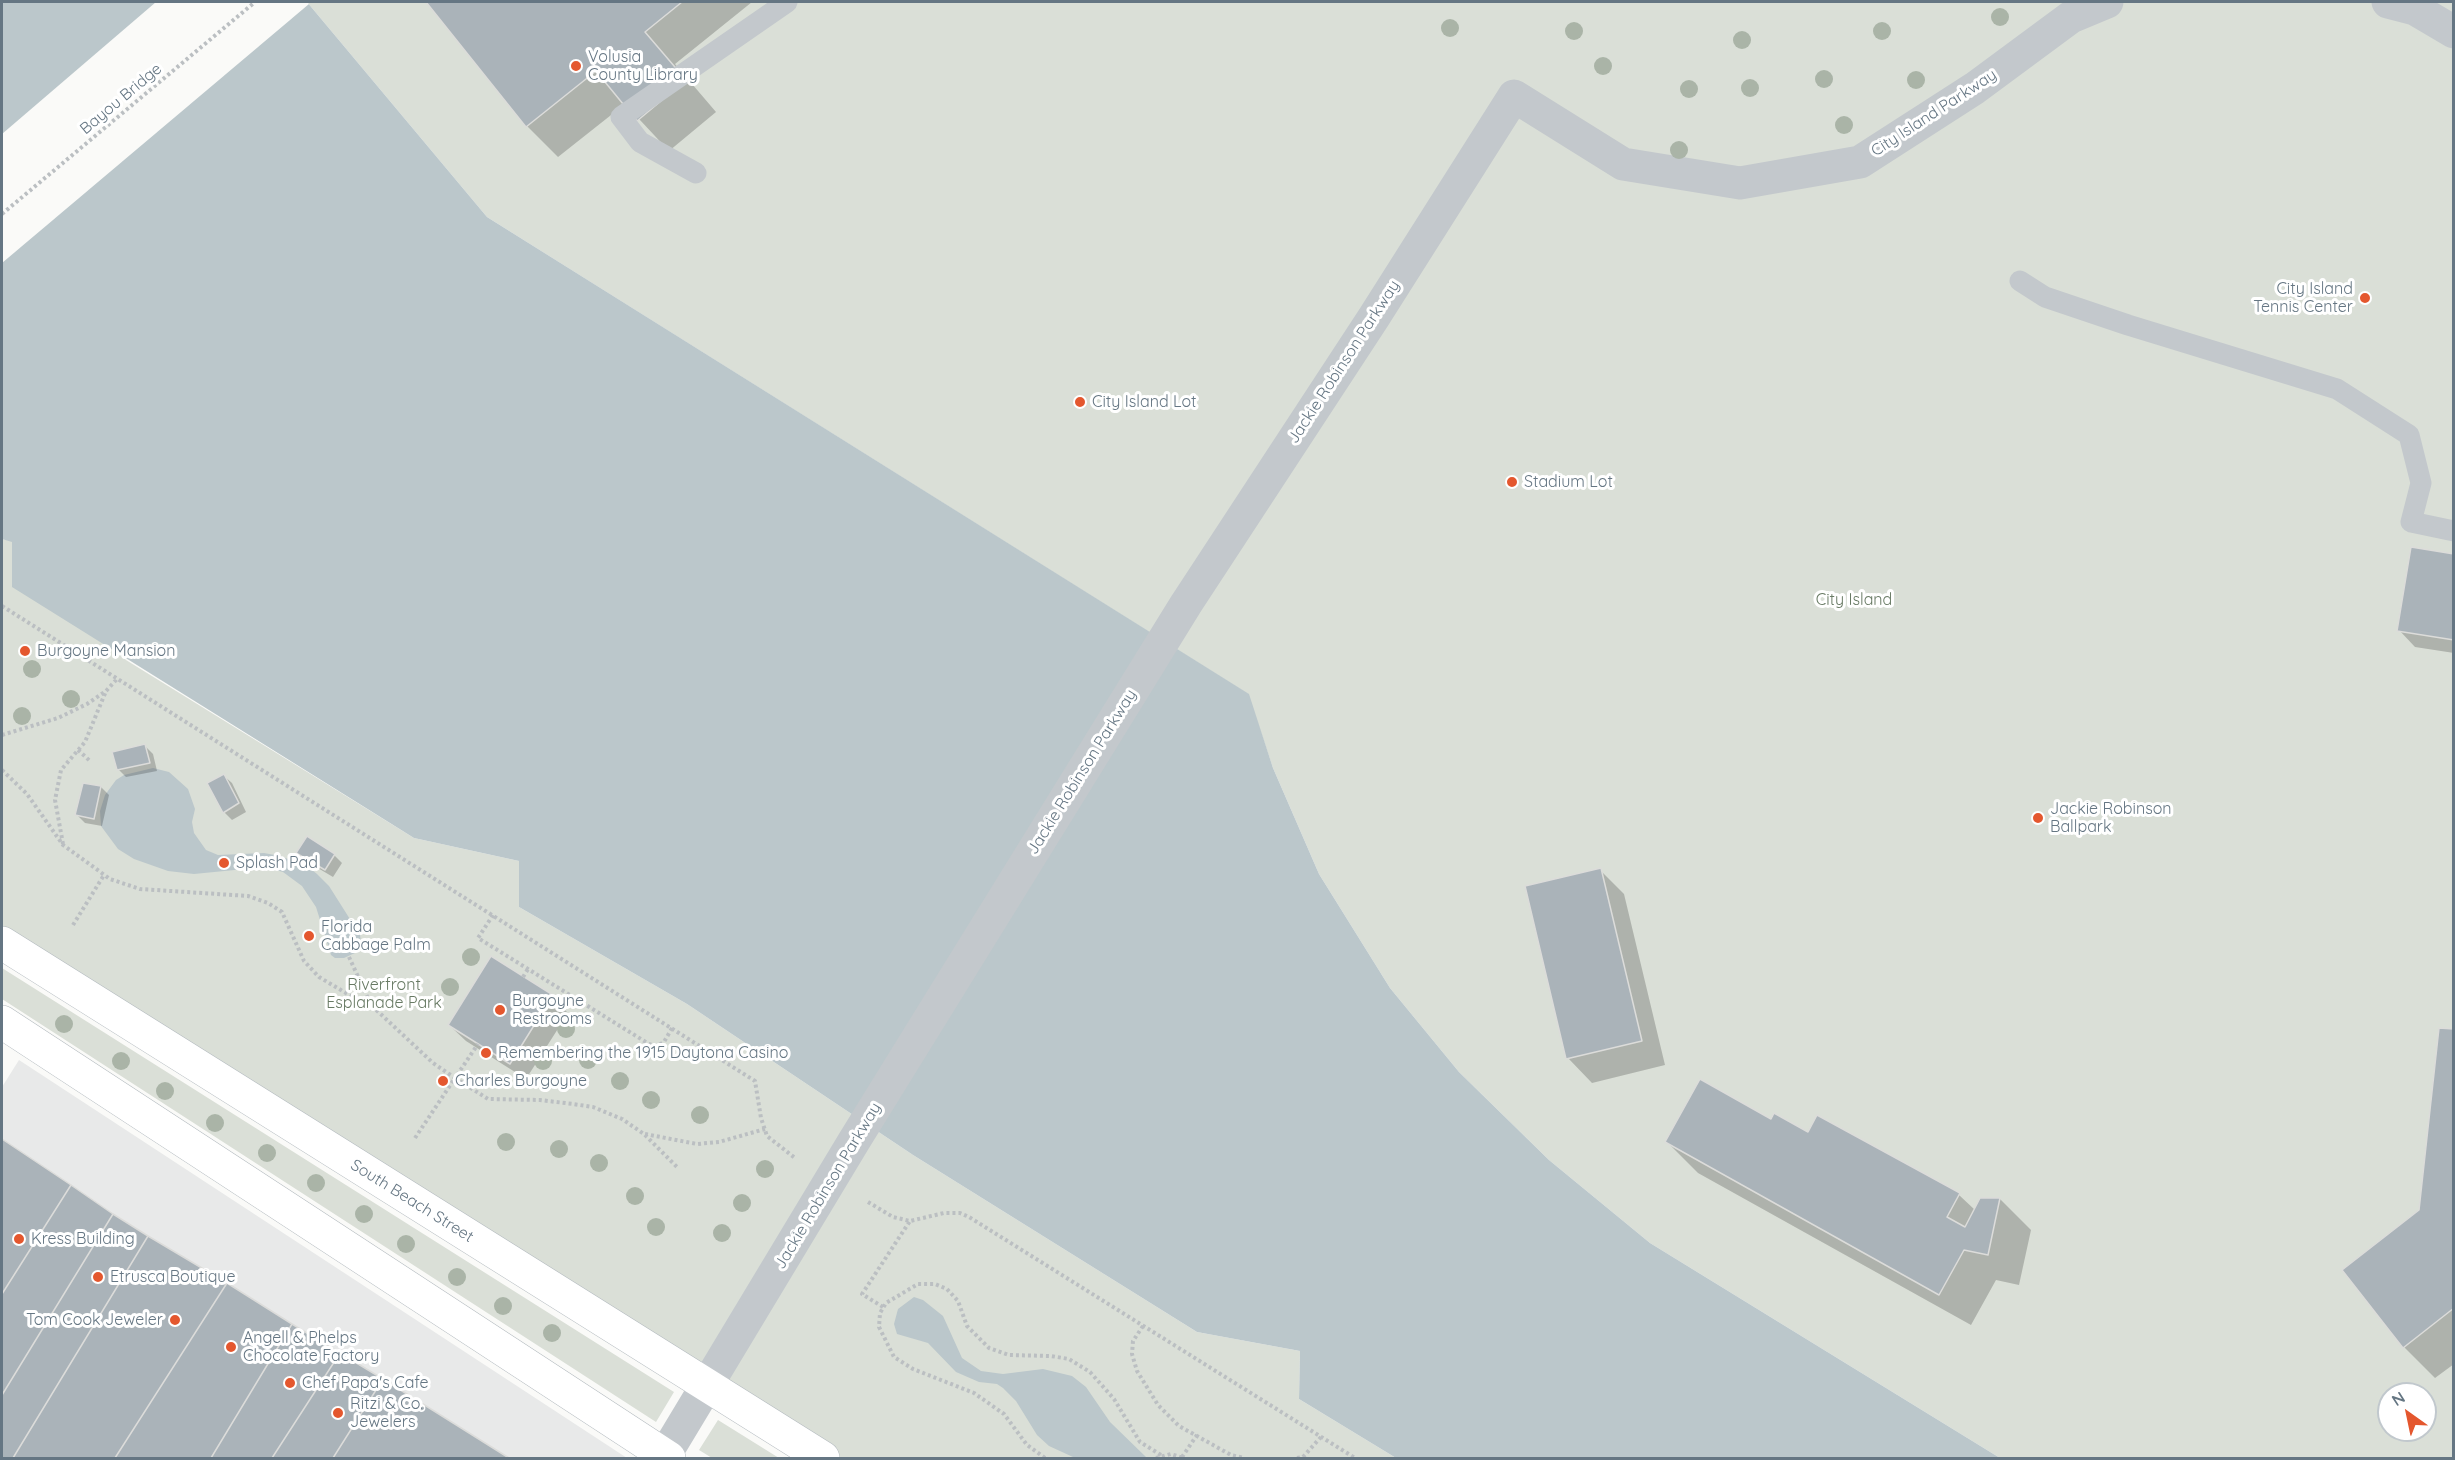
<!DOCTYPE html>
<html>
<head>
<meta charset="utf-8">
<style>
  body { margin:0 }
  #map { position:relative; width:2455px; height:1460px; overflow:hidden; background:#fafaf8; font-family:Quicksand,sans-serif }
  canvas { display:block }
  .frame { position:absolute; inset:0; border:3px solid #657683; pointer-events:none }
  .north { position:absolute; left:2377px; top:1382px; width:60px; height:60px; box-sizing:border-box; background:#fff; border:2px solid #c1c8cd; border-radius:50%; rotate:327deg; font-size:16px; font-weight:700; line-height:24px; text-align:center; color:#657683 }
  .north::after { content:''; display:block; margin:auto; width:21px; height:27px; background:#e4572e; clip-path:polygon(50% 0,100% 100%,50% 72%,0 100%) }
</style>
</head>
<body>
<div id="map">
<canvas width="2455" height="1460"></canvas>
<div class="frame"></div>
<div class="north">N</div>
</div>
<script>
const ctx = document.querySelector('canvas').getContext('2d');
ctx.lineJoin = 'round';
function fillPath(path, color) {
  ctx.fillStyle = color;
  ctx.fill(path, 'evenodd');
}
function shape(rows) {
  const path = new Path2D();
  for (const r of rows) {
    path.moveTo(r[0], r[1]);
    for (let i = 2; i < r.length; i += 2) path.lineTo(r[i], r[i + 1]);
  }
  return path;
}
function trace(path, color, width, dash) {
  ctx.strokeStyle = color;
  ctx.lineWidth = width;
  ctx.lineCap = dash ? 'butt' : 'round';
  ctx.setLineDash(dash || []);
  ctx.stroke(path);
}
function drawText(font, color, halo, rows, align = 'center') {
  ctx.font = font + ' Quicksand,sans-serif';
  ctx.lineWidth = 6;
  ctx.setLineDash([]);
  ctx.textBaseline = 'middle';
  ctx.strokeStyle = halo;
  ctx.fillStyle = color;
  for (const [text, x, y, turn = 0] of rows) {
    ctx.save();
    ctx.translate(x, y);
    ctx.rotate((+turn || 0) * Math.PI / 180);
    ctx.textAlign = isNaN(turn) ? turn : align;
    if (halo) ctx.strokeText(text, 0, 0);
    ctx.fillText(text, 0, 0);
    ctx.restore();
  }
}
fillPath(shape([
  [19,1060,627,1458,2,1458,2,1087]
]), '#e8e9e9');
fillPath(shape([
  [307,2,2453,2,2453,1458,2000,1458,1650,1243,1549,1160,1459,1072,1390,988,1319,874,1273,768,1248,694,487,217],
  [2389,1394,2425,1394,2425,1430,2389,1430],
  [2,539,12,541,126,660,414,838,519,861,519,907,687,1004,913,1155,1197,1332,1300,1351,1299,1399,1396,1458,823,1458,2,943],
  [2,968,674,1392,656,1422,2,999],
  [718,1420,779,1458,712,1458,699,1450]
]), '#dadfd7');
fillPath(shape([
  [2,2,307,2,487,217,1249,694,1273,768,1319,874,1390,988,1459,1072,1549,1160,1650,1243,2000,1458,1396,1458,1299,1399,1300,1351,1197,1332,913,1155,687,1004,519,907,519,861,414,838,12,587,12,542,2,539],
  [153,768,169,772,188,789,195,809,192,822,194,833,206,850,218,855,264,853,280,856,307,866,317,874,329,886,360,935,361,942,355,953,344,958,335,958,331,955,316,907,302,886,283,872,265,867,194,874,168,871,134,859,118,849,101,826,100,811,105,795,116,780,124,775],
  [914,1297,923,1300,943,1316,962,1358,981,1371,1003,1374,1043,1369,1072,1376,1086,1387,1110,1422,1147,1458,1086,1458,1073,1457,1049,1446,1037,1435,1016,1401,1003,1388,997,1384,979,1382,956,1372,928,1343,897,1334,894,1324,898,1309]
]), '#bbc7cb');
fillPath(shape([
  [156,2,307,2,309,4,2,263,2,134]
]), '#fafaf8');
fillPath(shape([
  [428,2,752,2,675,64,716,112,669,151,625,104,558,157,527,126],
  [2454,555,2454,653,2415,647,2399,630],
  [145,746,153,754,157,771,126,777,118,769],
  [224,776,232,783,246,812,232,820,224,812],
  [84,785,101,787,109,795,102,826,85,823,77,815],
  [298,853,334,855,342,863,333,877,306,861],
  [1600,870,1624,894,1665,1065,1592,1083,1568,1058],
  [552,997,568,1013,526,1079,466,1041,449,1025],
  [2454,1031,2454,1364,2435,1378,2404,1347,2344,1271,2420,1211],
  [1817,1117,1959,1195,1975,1210,2000,1199,2031,1230,2019,1285,1996,1280,1971,1325,1698,1173,1667,1142,1771,1121,1809,1134],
  [2,1141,147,1238,506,1458,2,1458]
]), '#0003');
const building = shape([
  [426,2,682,2,645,32,686,80,637,121,596,71,526,127,426,2],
  [2411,547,2454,554,2454,640,2397,631,2411,547],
  [145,744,150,763,117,770,112,752,145,744],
  [224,774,239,803,223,813,207,783,224,774],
  [83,783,101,786,94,819,75,815,83,783],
  [307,836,335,854,325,870,296,853,307,836],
  [1601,868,1642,1041,1566,1059,1525,886,1601,868],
  [491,956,553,995,510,1064,448,1025,491,956],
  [2439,1028,2454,1029,2454,1308,2403,1348,2342,1270,2419,1210,2439,1028],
  [1700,1079,1771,1119,1774,1113,1808,1132,1817,1115,1960,1193,1947,1217,1965,1227,1980,1198,2000,1198,1988,1255,1964,1250,1939,1295,1665,1142,1700,1079],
  [2,1139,71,1185,2,1294,2,1139],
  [71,1185,113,1214,2,1395,2,1294,71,1185],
  [113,1214,148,1236,13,1458,2,1458,2,1395,113,1214],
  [148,1236,227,1283,115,1458,13,1458,148,1236],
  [227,1283,292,1324,211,1458,115,1458,227,1283],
  [292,1324,340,1353,272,1458,211,1458,292,1324],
  [340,1353,383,1379,333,1458,272,1458,340,1353],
  [383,1379,509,1458,333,1458,383,1379]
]);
fillPath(building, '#aab3b9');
trace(building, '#dcdcda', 1.5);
const secondary = shape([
  [2,943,823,1458],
  [2,1022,669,1458]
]);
trace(secondary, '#b3babf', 34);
trace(shape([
  [2,214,255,2],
  [2,606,755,1081,761,1118,767,1136,795,1158],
  [2,735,58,718,87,704,106,691,117,679],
  [78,750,90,761],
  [2,770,27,794,63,845,110,879,140,889,248,896,268,903,282,912,304,961,319,977,361,1002,371,1005],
  [63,844,55,800,61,770,85,742,106,691],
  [493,915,478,938,649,1044,657,1046,664,1042,672,1028],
  [73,925,104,875],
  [349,957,371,1005,433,1063,455,1078,478,1044],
  [523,977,528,969],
  [645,1134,697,1144,719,1142,765,1129],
  [415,1138,455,1078,488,1099,540,1100,573,1104,593,1107,622,1119,644,1134,677,1167],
  [868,1202,893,1217,910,1221,944,1213,960,1213,969,1217,1355,1458],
  [883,1307,862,1294,910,1221],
  [1143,1326,1133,1341,1132,1354,1137,1371,1158,1405,1179,1426,1231,1455,1244,1458],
  [1182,1457,1197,1435],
  [1045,1458,1027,1445,1004,1414,974,1393,913,1369,894,1357,879,1327,880,1313,886,1303,918,1284,935,1284,947,1289,958,1301,967,1326,989,1348,1009,1355,1051,1356,1069,1359,1090,1372,1114,1399,1140,1442,1161,1455],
  [1156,1458,1171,1454,1183,1458],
  [1297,1458,1303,1457,1321,1437]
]), '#bbbfc2', 4, [3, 3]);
trace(shape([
  [696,173,640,142,621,117,787,2],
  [2020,281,2045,297,2128,325,2337,389,2409,435,2421,483,2411,522,2454,531]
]), '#c3c8cc', 21);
trace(shape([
  [2388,2,2415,9,2454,32],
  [663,1458,854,1141,1186,604,1374,317,1514,96,1623,164,1740,183,1860,162,1975,88,2071,17,2107,2]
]), '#c3c8cc', 33);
trace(secondary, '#fff', 33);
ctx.fillStyle = '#aab4a7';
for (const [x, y] of [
  [2000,17],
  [1450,28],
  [1574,31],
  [1882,31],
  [1742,40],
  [1603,66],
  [1824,79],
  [1916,80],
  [1750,88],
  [1689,89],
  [1844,125],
  [1679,150],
  [32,669],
  [71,699],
  [22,716],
  [471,957],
  [450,987],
  [64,1024],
  [566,1029],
  [588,1060],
  [121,1061],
  [543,1061],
  [620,1081],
  [165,1091],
  [651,1100],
  [700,1115],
  [215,1123],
  [506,1142],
  [559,1149],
  [267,1153],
  [599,1163],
  [765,1169],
  [316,1183],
  [635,1196],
  [742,1203],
  [364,1214],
  [656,1227],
  [722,1233],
  [406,1244],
  [457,1277],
  [503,1306],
  [552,1333]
]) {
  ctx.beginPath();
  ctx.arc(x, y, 9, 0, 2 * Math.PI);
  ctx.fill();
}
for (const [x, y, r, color] of [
  [576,66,6,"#e4572e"],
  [2365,298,6,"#e4572e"],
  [1080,402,6,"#e4572e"],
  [1512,482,6,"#e4572e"],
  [25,651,6,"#e4572e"],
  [2038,818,6,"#e4572e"],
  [224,863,6,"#e4572e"],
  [309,936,6,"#e4572e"],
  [500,1010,6,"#e4572e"],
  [486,1053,6,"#e4572e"],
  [443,1081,6,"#e4572e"],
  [19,1239,6,"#e4572e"],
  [98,1277,6,"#e4572e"],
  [175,1320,6,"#e4572e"],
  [231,1347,6,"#e4572e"],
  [290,1383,6,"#e4572e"],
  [338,1413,6,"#e4572e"]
]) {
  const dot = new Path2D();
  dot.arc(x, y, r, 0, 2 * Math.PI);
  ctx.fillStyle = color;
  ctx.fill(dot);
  trace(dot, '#fff', 2);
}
drawText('16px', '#657683', '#fff', [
  ["Volusia",588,57],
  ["County Library",588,75],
  ["City Island",2353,289,"right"],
  ["Tennis Center",2353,307,"right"],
  ["City Island Lot",1092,402],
  ["Stadium Lot",1524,482],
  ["Burgoyne Mansion",37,651],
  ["Jackie Robinson",2050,809],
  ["Ballpark",2050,827],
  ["Splash Pad",236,863],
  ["Florida",321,927],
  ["Cabbage Palm",321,945],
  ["Burgoyne",512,1001],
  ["Restrooms",512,1019],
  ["Remembering the 1915 Daytona Casino",498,1053],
  ["Charles Burgoyne",455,1081],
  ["Kress Building",31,1239],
  ["Etrusca Boutique",110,1277],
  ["Tom Cook Jeweler",163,1320,"right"],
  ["Angell & Phelps",243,1338],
  ["Chocolate Factory",243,1356],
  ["Chef Papa's Cafe",302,1383],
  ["Ritzi & Co.",350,1404],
  ["Jewelers",350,1422]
], 'left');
drawText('16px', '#657683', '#fff', [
  ["Bayou Bridge",121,99,-40],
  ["City Island Parkway",1934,113,-33],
  ["Jackie Robinson Parkway",1344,362,-57],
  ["Jackie Robinson Parkway",1082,772,-58],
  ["Jackie Robinson Parkway",828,1186,-59],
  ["South Beach Street",412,1201,32]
]);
drawText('16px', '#687a64', '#fff', [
  ["City Island",1854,600],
  ["Riverfront",384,985],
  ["Esplanade Park",384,1003]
]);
</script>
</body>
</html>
